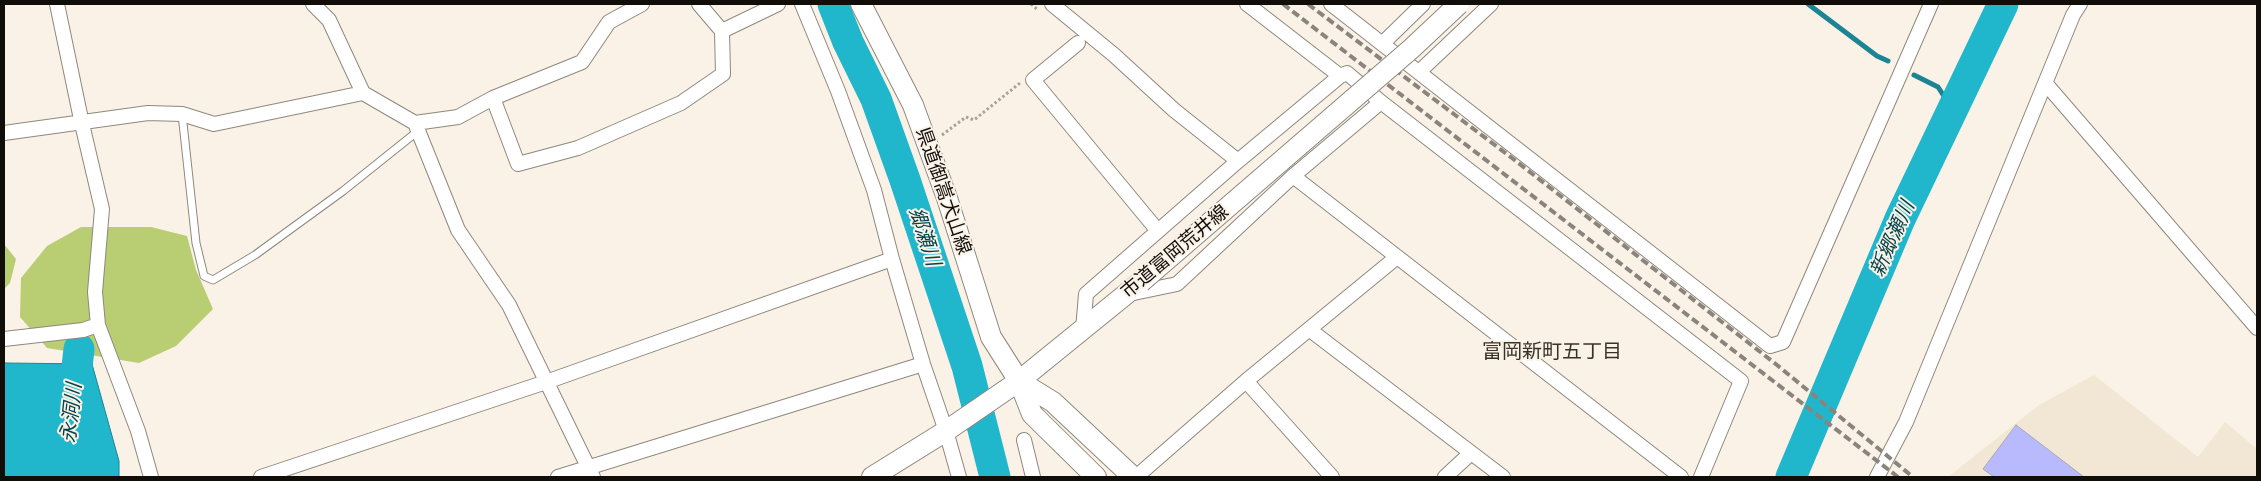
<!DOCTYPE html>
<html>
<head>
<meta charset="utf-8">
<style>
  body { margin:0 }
  #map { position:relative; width:2261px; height:481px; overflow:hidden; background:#faf2e7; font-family:"Zilla Slab",serif }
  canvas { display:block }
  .frame { position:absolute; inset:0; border:5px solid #110e0a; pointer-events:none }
</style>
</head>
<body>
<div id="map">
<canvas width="2261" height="481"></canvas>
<div class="frame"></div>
</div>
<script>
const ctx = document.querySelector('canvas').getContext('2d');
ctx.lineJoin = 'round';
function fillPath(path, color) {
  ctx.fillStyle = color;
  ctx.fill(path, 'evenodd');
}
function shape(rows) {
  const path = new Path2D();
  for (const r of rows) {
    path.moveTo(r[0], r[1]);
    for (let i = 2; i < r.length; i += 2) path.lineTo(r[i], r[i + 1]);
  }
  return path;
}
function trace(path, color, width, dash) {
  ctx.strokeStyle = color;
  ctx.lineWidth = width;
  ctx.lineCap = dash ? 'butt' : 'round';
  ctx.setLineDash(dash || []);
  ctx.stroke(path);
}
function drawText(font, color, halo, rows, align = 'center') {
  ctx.font = font + ' "Zilla Slab","Noto Sans JP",serif';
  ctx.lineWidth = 4;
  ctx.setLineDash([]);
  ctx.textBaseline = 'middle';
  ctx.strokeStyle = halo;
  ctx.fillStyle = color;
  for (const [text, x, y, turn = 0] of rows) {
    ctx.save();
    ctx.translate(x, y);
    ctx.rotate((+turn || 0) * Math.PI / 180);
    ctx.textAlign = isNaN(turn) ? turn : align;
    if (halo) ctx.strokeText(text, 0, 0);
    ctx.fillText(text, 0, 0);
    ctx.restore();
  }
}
fillPath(shape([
  [2094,375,2198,457,2225,422,2257,449,2257,477,1948,477,2039,405]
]), '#f2e7d5');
fillPath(shape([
  [81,227,151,227,187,236,196,270,213,309,176,346,139,363,47,348,20,317,21,278,47,246],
  [4,244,16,259,10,283,4,289]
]), '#b9ce73');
const water = shape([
  [4,363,92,364,119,461,119,477,4,477,4,363]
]);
fillPath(water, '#20b6cc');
trace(water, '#1c8492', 1);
trace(shape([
  [1808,4,1877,56,1888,61],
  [1914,75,1938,87,1953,110]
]), '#1c8492', 5);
trace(shape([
  [833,4,848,42,876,99,905,180,967,366,995,477],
  [65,477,79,349],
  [1791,477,1900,219,2003,4]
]), '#20b6cc', 31);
const building = shape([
  [2016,425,2084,477,1994,477,1983,469,2016,425]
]);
fillPath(building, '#b9bafd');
trace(building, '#a8a9b5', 1);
const lane = shape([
  [182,114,196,243,204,276,213,280,255,255,343,191,418,131]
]);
const street = shape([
  [57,4,82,124,102,209,95,292,98,325,138,431,151,477],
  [313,4,329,20,363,93,415,123,458,117,493,98,582,62,609,22,642,4],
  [802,4,838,91,874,190,892,259,923,364,946,431,959,477],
  [1052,4,1114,55,1174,110,1238,161],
  [1247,4,1340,76],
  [1331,4,1770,346,1783,342,1931,4],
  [722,31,778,4],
  [1078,43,1033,80,1158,231],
  [1383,43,1423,4],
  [1420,71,1491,4],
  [2046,84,2257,328],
  [493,98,518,164,578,148,681,103,723,74,722,31,699,4],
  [415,123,458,230,509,305,593,477],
  [4,133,148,113,182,114,214,124,363,93],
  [1293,176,1681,477],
  [1129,294,1177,284,1293,176,1381,102],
  [1083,330,1086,294,1238,161,1340,76,1347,73,1381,102,1741,381,1701,477],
  [1310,330,1503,477],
  [4,339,83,330,98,325],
  [1246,381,1332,477],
  [1024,440,1033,477],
  [261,477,546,382,892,259],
  [558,477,923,364],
  [1136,477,1246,381,1397,257],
  [1445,477,1471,453],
  [1877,477,1906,422,2073,15,2080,4]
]);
const secondary = shape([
  [861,4,913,105,947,198,991,337,1019,381,1032,414,1096,477],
  [1019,381,1053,402,1133,477],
  [872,477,946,431,1019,381,1141,282]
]);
trace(lane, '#8e887d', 9);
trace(street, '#8e887d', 16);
trace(secondary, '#8e887d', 22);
trace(shape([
  [1031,4,1038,10],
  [942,135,966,117,974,120,1020,83]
]), '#a8a299', 3, [2.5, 2.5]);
trace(lane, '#fff', 7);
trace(street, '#fff', 14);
trace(secondary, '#fff', 20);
trace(shape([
  [1283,4,1898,477],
  [1308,4,1512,158,1777,365,1913,477]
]), '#8a847d', 4, [8, 4]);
const secondaryBridge = shape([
  [1141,282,1411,49,1459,4]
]);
trace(secondaryBridge, '#8e887d', 22, []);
trace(secondaryBridge, '#fff', 20);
drawText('19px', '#110e0a', '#faf2e7', [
  ["県道御嵩犬山線",943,191,71],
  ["市道富岡荒井線",1175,252,-40]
]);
drawText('italic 20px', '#05444d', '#faf2e7', [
  ["郷瀬川",924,237,72],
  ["新郷瀬川",1893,239,-66],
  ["永洞川",72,413,-84]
]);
drawText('20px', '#383229', '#faf2e7', [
  ["富岡新町五丁目",1552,352]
]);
</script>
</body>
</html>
